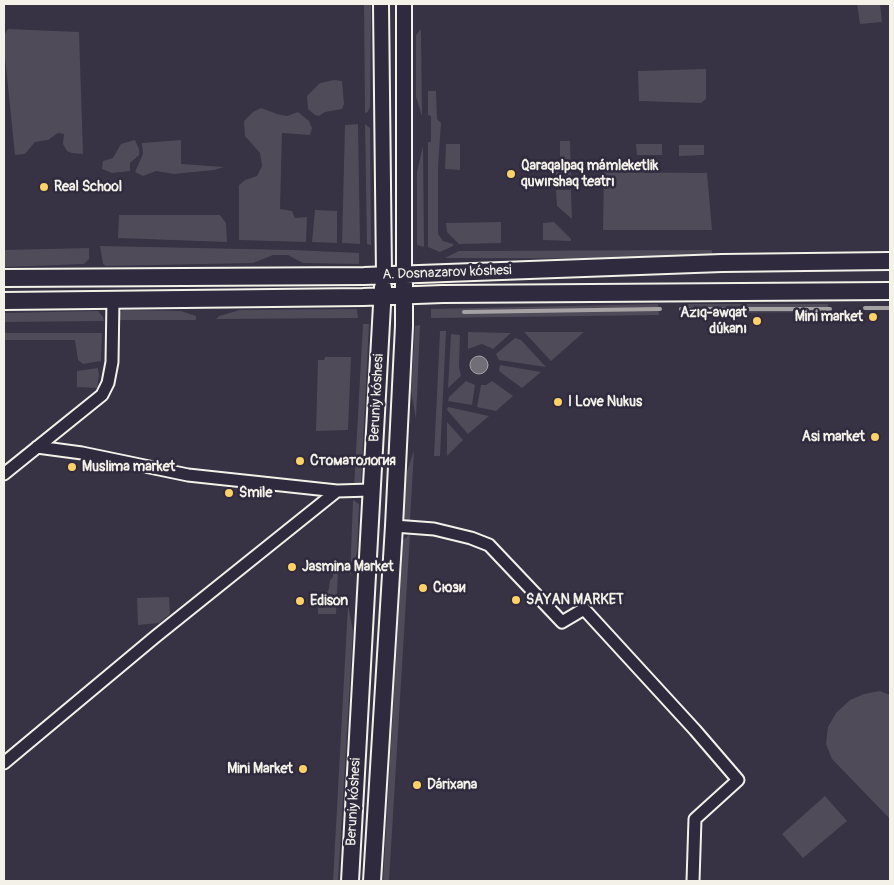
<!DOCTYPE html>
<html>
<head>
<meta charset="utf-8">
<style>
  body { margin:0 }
  #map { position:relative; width:894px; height:885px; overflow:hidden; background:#373244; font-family:Pangolin,sans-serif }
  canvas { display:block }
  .frame { position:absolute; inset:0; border:5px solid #f4f1e8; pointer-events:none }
</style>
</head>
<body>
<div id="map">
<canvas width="894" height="885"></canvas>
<div class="frame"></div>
</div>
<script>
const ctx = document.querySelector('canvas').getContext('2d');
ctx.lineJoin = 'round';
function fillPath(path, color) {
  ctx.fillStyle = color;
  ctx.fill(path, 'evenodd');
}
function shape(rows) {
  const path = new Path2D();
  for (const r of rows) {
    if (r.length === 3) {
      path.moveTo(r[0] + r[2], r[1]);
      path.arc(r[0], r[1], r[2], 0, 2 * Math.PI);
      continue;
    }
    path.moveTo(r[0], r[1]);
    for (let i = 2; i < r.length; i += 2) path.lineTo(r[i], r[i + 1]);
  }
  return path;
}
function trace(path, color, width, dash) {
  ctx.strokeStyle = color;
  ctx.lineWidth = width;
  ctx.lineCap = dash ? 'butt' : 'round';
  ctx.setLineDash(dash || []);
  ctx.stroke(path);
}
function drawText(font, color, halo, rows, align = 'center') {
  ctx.font = font + ' Pangolin,sans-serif';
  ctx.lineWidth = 5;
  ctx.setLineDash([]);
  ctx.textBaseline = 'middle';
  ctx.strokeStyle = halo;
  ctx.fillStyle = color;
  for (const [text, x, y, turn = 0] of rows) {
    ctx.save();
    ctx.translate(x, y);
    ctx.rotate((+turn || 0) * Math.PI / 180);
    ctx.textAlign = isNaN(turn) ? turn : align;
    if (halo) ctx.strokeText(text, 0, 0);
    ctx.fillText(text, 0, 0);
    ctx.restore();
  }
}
fillPath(shape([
  [364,4,371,4,371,23,370,106,368,112,365,113],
  [857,4,880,4,882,22,860,24],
  [8,29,79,32,83,154,72,153,67,151,63,144,64,134,58,133,48,140,35,142,25,154,15,155,4,47,4,35],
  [421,29,422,116,416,97,416,35],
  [706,69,706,99,701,103,639,101,638,71],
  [334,80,342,81,344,104,342,109,325,112,319,116,315,115,308,109,307,96,320,83],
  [428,91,436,91,437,119,441,123,438,167,438,234,443,241,453,244,453,246,440,252,428,247,428,142,431,142,431,116,428,115],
  [261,108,277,114,287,116,298,112,309,121,312,128,310,135,282,133,280,209,292,211,295,218,307,217,306,242,239,240,239,185,245,180,257,176,262,166,260,153,245,136,244,121,253,112],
  [358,124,360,244,342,243,345,125],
  [365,124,370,128,371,245,367,244],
  [135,140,139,149,139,155,130,163,130,171,112,173,102,169,103,161,113,158,121,144],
  [181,140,181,164,224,167,214,170,174,174,156,171,143,176,135,172,143,154,142,143],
  [560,141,570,141,571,177,556,177,555,162,560,162],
  [446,144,460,144,460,170,445,169],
  [636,144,662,144,662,155,637,155],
  [679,145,704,145,704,155,679,156],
  [423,146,424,246,424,247,417,245,417,172],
  [604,172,707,173,712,230,603,230],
  [556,190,571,190,572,219,557,206],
  [315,210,337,211,337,243,312,242],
  [119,215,220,215,226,223,227,242,118,238],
  [501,222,501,243,459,244,447,232,446,223],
  [554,222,571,239,571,241,543,240,543,223],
  [100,246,293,250,359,253,359,264,303,263,288,255,273,255,253,263,106,266,103,264],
  [89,248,89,259,84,264,4,267,4,250],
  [712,250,712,259,445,258,459,251],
  [658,304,659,315,431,318,431,309],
  [682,304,828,304,829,312,683,313],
  [357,309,358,318,216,319,219,316,240,310],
  [123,310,181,311,196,316,196,320,116,320,116,314],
  [98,311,103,317,104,321,4,322,4,313],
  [363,324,369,324,361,482,358,487,354,488],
  [420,325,416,419,411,390,415,326],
  [440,331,446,331,440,456,434,456],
  [468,332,511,333,493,349,482,344,468,349],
  [524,332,584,332,551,361],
  [4,333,102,333,101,361,83,364,78,360,75,340,4,340],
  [451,334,460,335,459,367,461,376,448,388],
  [515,338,521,340,546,367,499,360,496,354],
  [325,357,351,357,348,430,316,431,318,360,324,360],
  [500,365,541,372,522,388,500,372,499,370],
  [98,368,99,375,97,388,77,387,77,371],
  [466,381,475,385,472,405,448,401,449,397],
  [492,381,513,396,496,411,477,407,481,385,486,385],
  [448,407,489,416,468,434,447,410],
  [447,422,463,440,447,456],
  [414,450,410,521,406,519,403,516,407,471],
  [353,500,359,504,357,552,350,577],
  [410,534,389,881,383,881,403,540],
  [333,571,338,571,336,614,318,614,318,593,327,592,329,589,330,580,333,577],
  [169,597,170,614,159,623,138,625,137,598],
  [348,605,353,631,338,881,333,881],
  [880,691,890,695,890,819,832,759,826,744,828,727,836,713,850,700,864,694],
  [825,796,847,821,803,858,782,834]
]), '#504b59');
const water = shape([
  [479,365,9]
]);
fillPath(water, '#726e77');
trace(water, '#a6a2a4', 1);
trace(shape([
  [865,308,890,308],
  [681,309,830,309],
  [464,312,660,309]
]), '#a6a2a4', 4);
const minor = shape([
  [37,447,82,453,188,475,337,491],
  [4,474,102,395,108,383,112,362,113,299],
  [394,526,434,529,471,538,489,545,562,622,584,609,695,730,738,780,695,819,693,881],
  [4,763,155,637,337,491,371,490]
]);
const tertiary = shape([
  [381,4,384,275],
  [404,4,404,275]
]);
const secondary = shape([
  [4,278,364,276,722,263,890,261],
  [4,301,363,297,443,294,890,291],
  [350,881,383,287],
  [372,881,394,526,404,326,404,284]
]);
trace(minor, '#f4f1e8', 15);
trace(tertiary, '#f4f1e8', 18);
trace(secondary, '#f4f1e8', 20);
trace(minor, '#2f2a3d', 11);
trace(tertiary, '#2f2a3d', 14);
trace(secondary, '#2f2a3d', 16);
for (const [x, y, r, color] of [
  [511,174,5,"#ffd166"],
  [44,187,5,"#ffd166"],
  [873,317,5,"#ffd166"],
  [757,321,5,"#ffd166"],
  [558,402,5,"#ffd166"],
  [875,437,5,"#ffd166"],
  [300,461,5,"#ffd166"],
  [72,467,5,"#ffd166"],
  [229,493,5,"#ffd166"],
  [292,567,5,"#ffd166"],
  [423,588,5,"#ffd166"],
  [516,600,5,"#ffd166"],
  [300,601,5,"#ffd166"],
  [303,769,5,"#ffd166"],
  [417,785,5,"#ffd166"]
]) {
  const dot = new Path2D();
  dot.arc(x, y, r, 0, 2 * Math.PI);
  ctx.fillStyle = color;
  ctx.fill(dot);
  trace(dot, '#2f2a3d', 2);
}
drawText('bold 14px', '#f4f1e8', '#2f2a3d', [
  ["Qaraqalpaq mámleketlik",521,166],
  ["quwırshaq teatrı",521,182],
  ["Real School",54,187],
  ["Azıq-awqat",747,313,"right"],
  ["dúkanı",747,329,"right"],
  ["Mini market",863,317,"right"],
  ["I Love Nukus",568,402],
  ["Asi market",865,437,"right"],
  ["Стоматология",310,461],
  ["Muslima market",82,467],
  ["Smile",239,493],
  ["Jasmina Market",302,567],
  ["Сюзи",433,588],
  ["SAYAN MARKET",526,600],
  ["Edison",310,601],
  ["Mini Market",293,769,"right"],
  ["Dárixana",427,785]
], 'left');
drawText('14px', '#f4f1e8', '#2f2a3d', [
  ["A. Dosnazarov kóshesi",447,273,-2],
  ["Beruniy kóshesi",377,398,-87],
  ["Beruniy kóshesi",354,802,-87]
]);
</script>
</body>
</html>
